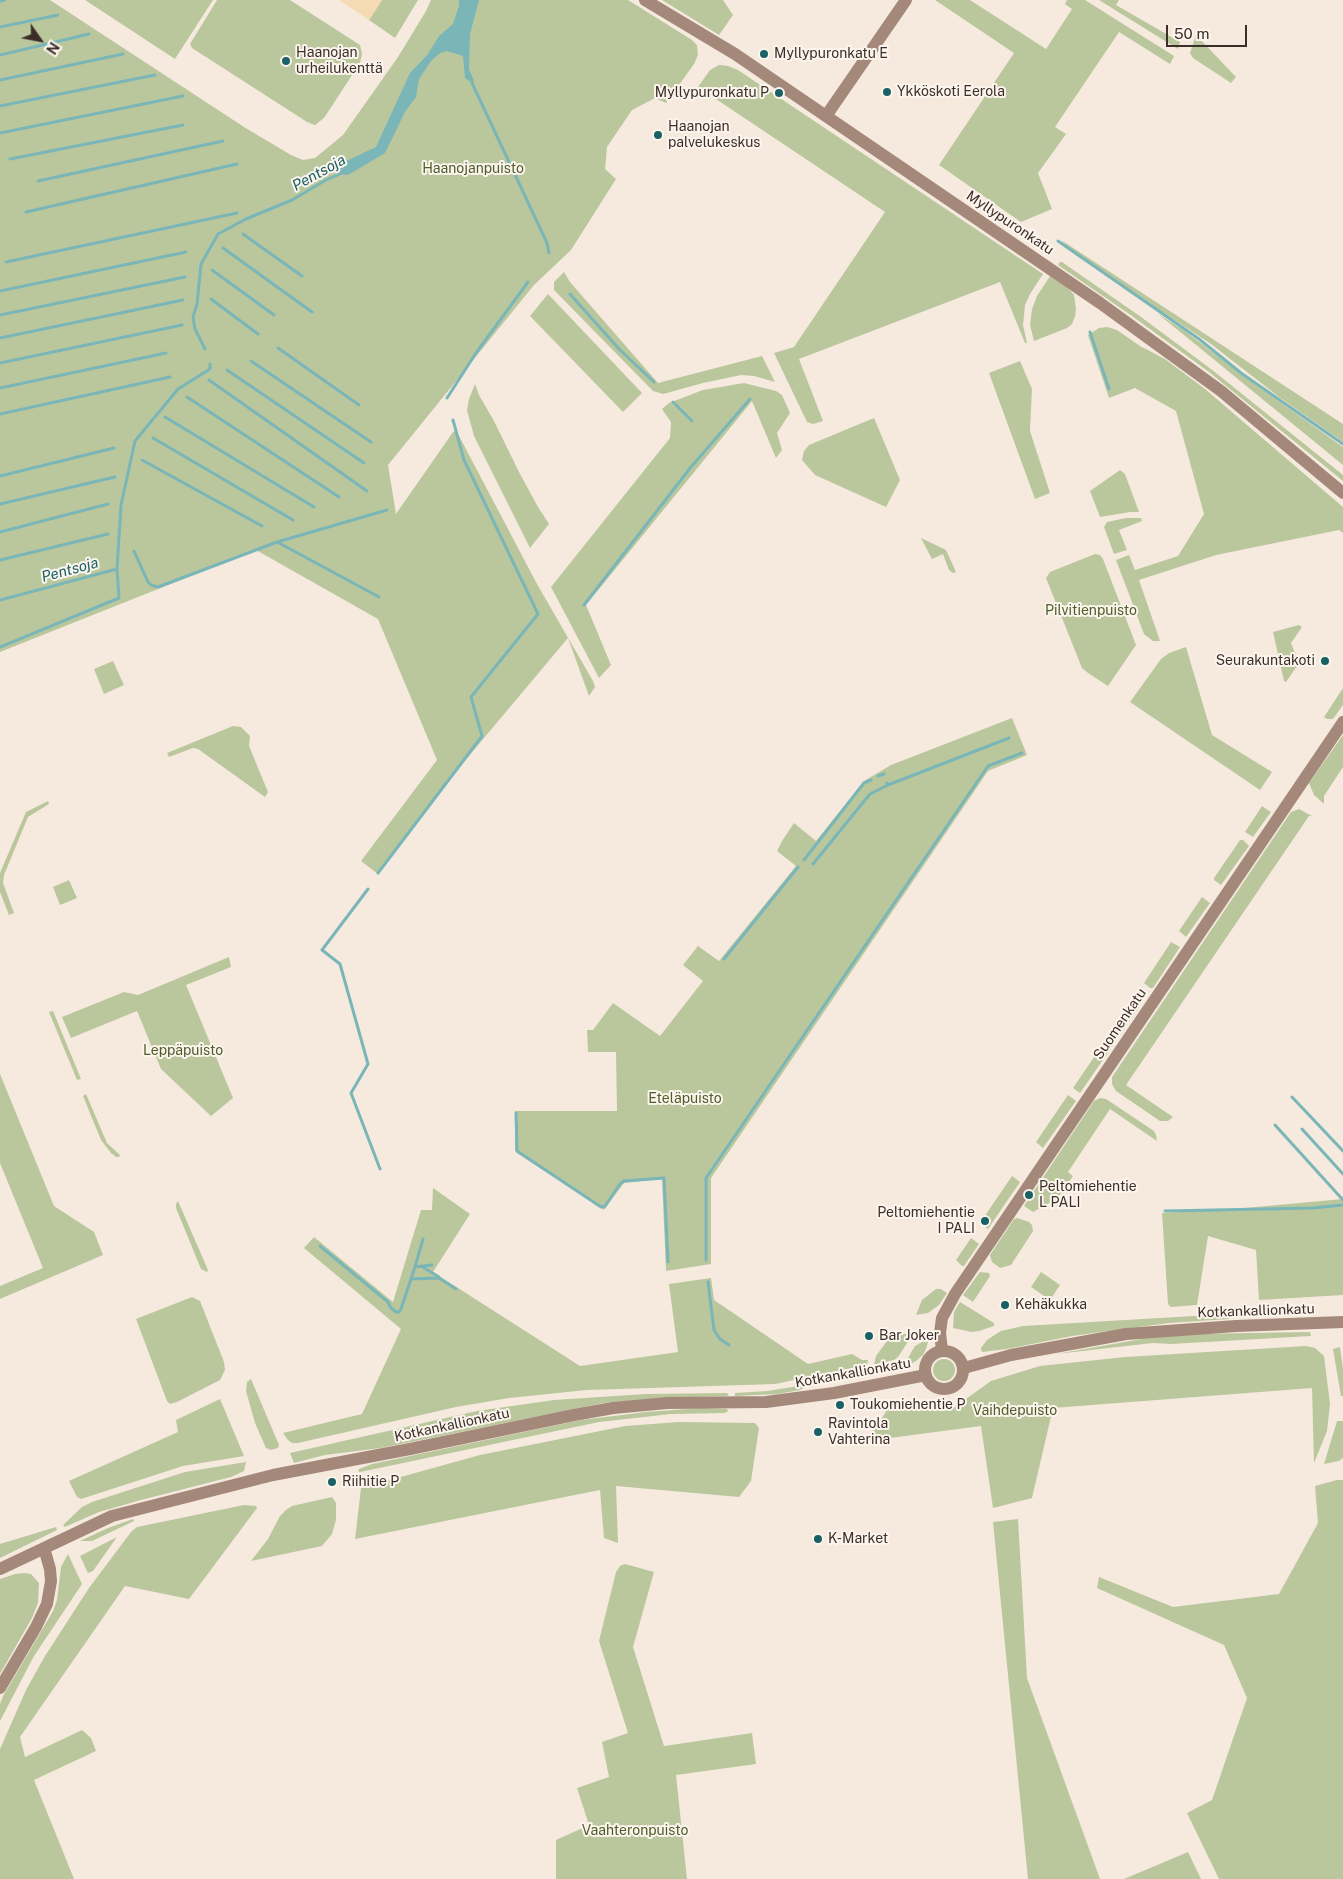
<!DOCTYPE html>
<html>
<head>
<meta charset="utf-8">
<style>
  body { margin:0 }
  #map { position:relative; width:1343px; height:1879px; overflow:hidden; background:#f6eadf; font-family:"Public Sans",sans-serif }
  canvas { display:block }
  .north { position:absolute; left:15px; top:15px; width:50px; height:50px; -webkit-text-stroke:4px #fcf5ed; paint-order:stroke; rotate:123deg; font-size:14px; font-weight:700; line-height:20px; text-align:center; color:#3c2f29 }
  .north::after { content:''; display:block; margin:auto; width:18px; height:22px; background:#3c2f29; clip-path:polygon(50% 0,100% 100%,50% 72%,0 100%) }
  .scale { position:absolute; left:1166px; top:25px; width:81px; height:22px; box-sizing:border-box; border:2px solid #3c2f29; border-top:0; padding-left:6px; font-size:15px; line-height:18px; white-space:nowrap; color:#3c2f29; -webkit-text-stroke:4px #fcf5ed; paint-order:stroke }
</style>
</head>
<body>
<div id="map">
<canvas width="1343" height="1879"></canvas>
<div class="north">N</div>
<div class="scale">50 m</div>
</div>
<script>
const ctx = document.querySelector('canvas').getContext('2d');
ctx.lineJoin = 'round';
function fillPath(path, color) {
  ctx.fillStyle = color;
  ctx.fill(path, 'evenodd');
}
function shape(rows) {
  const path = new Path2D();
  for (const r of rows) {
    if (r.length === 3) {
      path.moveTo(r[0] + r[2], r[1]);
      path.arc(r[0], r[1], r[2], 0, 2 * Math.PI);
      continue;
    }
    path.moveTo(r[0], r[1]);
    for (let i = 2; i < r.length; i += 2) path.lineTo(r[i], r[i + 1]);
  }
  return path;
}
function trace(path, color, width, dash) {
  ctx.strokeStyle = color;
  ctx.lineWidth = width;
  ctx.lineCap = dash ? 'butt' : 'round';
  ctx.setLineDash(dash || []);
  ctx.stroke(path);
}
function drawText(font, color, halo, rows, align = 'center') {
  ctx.font = font + ' "Public Sans",sans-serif';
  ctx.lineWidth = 4;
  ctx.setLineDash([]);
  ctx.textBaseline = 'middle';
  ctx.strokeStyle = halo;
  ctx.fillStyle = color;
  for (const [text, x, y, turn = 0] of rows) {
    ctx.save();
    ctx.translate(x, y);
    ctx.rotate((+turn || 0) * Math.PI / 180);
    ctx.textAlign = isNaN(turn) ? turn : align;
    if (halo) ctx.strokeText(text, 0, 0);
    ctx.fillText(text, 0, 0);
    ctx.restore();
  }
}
fillPath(shape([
  [0,0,50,0,244,127,291,155,303,160,315,158,343,135,398,57,426,11,431,0,628,0,692,40,697,45,698,55,694,64,666,103,655,98,632,110,607,147,605,169,616,179,571,250,534,285,388,465,396,514,453,432,456,431,458,434,537,584,593,681,595,687,589,696,568,638,463,763,378,874,361,861,437,760,378,619,256,550,0,652],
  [85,0,213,0,175,59],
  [217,0,290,0,360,45,362,54,360,63,324,118,315,125,307,122,192,48,190,44],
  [382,0,418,0,395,38,369,20],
  [662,0,723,0,733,15,719,35],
  [935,0,970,0,1046,49,1072,9,1065,4,1067,0,1085,0,1174,56,1170,64,1119,32,1055,127,1066,134,1038,173,1052,209,1021,222,939,165,1014,53],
  [1099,0,1119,0,1116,5,1180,42,1178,49],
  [1196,35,1236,77,1231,83,1193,58,1190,53],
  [719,65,728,66,738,70,1043,274,1030,294,1025,305,1023,325,1027,343,1025,343,1000,282,799,359,823,421,813,424,807,422,774,353,794,347,885,212,698,87,710,70],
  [1061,240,1343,424,1343,442,1279,397,1211,344,1076,255],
  [1060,262,1062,262,1141,317,1211,369,1343,475,1343,481,1209,372,1132,316,1058,265],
  [564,272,570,282,658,383,762,356,775,382,754,376,741,375,703,383,663,394,653,391,554,290,554,282],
  [1050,276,1069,289,1074,295,1076,309,1075,317,1072,324,1067,328,1034,341,1030,325,1032,309,1037,296],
  [548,294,642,393,623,412,530,316],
  [1157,313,1185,331,1242,375,1343,447,1343,465],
  [1107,327,1117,330,1140,346,1165,359,1205,389,1343,507,1343,533,1339,530,1216,555,1139,580,1160,641,1153,641,1144,634,1116,560,1129,555,1135,570,1178,556,1204,514,1176,411,1135,388,1109,398,1088,335,1099,328],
  [1020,361,1032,389,1030,431,1050,493,1035,499,989,373],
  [744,383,776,391,782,395,790,413,777,433,782,450,776,458,752,401,586,605,611,665,599,678,551,587,670,438,671,422,662,409,669,403,703,390],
  [475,384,479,395,494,421,519,472,538,507,549,524,530,548,474,436,467,410,469,399],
  [874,418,900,480,886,507,815,475,802,460,804,451,809,445],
  [1120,470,1125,474,1139,512,1130,512,1100,517,1090,491],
  [1126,518,1141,518,1142,521,1119,530,1127,550,1114,554,1104,527,1107,522],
  [921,538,946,550,956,572,953,573,949,570,943,554,932,559],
  [1095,554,1100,555,1103,559,1136,645,1108,686,1088,673,1082,668,1046,578,1050,572],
  [1299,625,1302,627,1291,643,1299,663,1286,682,1284,681,1273,632],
  [1186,647,1212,735,1272,772,1260,790,1130,702,1161,659,1169,653],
  [113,661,124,685,104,694,94,669],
  [1343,688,1343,705,1333,719,1327,719,1324,717],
  [1012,718,1027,755,988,771,711,1178,711,1264,666,1271,662,1179,624,1183,604,1210,517,1153,515,1150,515,1111,617,1111,616,1052,588,1052,587,1030,593,1030,613,1003,660,1036,703,981,683,965,698,946,719,961,796,866,777,851,782,841,794,823,816,841,864,781,891,765],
  [233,726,241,727,250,736,249,746,268,792,265,797,198,749,193,748,169,757,167,753],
  [1343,735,1343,767,1324,796,1324,804,1314,795,1309,783],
  [48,801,49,804,28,817,4,875,3,883,14,913,9,915,0,892,0,873,26,812],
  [1262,806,1271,812,1253,837,1245,832],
  [1299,809,1312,816,1309,816,1126,1085,1173,1117,1168,1121,1160,1121,1116,1091,1112,1084,1112,1077,1291,812],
  [1240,840,1243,840,1249,846,1221,885,1214,880,1214,878],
  [69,880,77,898,60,905,53,887],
  [1202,897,1210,903,1186,937,1179,931],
  [1171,942,1180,947,1153,988,1150,988,1144,983],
  [229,957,231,967,186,985,233,1098,211,1116,161,1069,137,1011,71,1038,62,1017,124,992,138,995],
  [1133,998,1141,1004,1119,1036,1112,1030],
  [53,1011,81,1079,77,1080,49,1012],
  [1107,1038,1114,1044,1080,1093,1073,1088],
  [0,1074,54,1206,94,1232,103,1255,0,1299,0,1286,43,1268,0,1163],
  [86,1094,107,1143,120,1155,119,1157,116,1157,111,1153,101,1140,83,1096],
  [1068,1095,1076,1101,1043,1148,1036,1142],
  [1100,1098,1106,1099,1154,1131,1156,1135,1157,1141,1110,1109,1068,1172,1073,1176,1057,1199,1033,1212,1024,1206,1094,1101],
  [1012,1176,1020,1182,988,1229,980,1223],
  [433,1188,470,1214,433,1272,580,1366,678,1352,669,1284,711,1278,714,1300,808,1364,852,1354,862,1360,868,1360,867,1365,775,1384,587,1390,509,1398,456,1407,298,1443,292,1443,288,1440,283,1433,362,1414,401,1329,304,1248,314,1237,393,1302,421,1210,432,1210],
  [1343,1199,1343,1295,1259,1300,1256,1250,1208,1236,1197,1305,1171,1307,1168,1304,1162,1213,1234,1209],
  [178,1201,208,1270,207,1272,201,1269,176,1208,176,1204],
  [1017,1218,1029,1222,1032,1225,1033,1231,1011,1265,1000,1268,992,1262,990,1255,1014,1219],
  [971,1238,979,1244,964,1266,962,1266,956,1260],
  [980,1272,989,1273,990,1276,973,1302,963,1295],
  [1041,1272,1060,1285,1050,1300,1031,1287],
  [936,1289,941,1289,947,1293,939,1305,928,1313,916,1315,922,1300],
  [192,1297,200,1301,224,1362,225,1370,220,1380,177,1402,170,1404,167,1401,136,1319],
  [960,1302,994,1323,994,1326,979,1331,972,1332,953,1328,954,1312],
  [1228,1314,1229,1319,1169,1323,1123,1329,1072,1336,1007,1349,982,1352,981,1348,987,1340,993,1336,1001,1331,1023,1326],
  [1310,1332,1311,1336,1171,1344,1153,1343,1056,1354,1147,1338,1193,1334],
  [909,1333,909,1340,898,1357,894,1360,874,1365,876,1356,890,1337],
  [929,1338,926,1349,923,1355,916,1361,908,1365,908,1358,915,1346],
  [1306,1346,1315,1348,1324,1356,1330,1404,1327,1431,1314,1463,1312,1388,1053,1408,1032,1498,993,1508,981,1426,867,1441,889,1407,898,1402,913,1400,941,1409,952,1409,991,1381,1040,1366,1125,1357],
  [1340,1347,1343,1369,1343,1396,1341,1396,1333,1349],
  [944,1370,11],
  [251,1379,279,1445,278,1448,271,1450,266,1448,255,1423,246,1391,247,1382],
  [805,1385,805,1387,800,1390,778,1394,735,1396,735,1393,767,1391],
  [727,1393,729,1395,727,1396,660,1398,604,1403,381,1448,325,1455,294,1463,290,1453,477,1411,554,1400,646,1394],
  [220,1399,244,1456,183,1466,81,1499,77,1497,69,1481,178,1432,176,1420],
  [702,1408,727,1409,728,1411,725,1413,671,1414,599,1422,360,1472,358,1471,359,1469,372,1464,581,1420,646,1412],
  [1337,1421,1343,1421,1343,1458,1339,1461,1324,1464],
  [679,1422,755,1423,759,1428,751,1481,739,1497,616,1486,618,1543,604,1538,600,1490,355,1539,361,1488,480,1455,625,1426],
  [246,1462,244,1471,231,1477,141,1500,99,1512,65,1527,63,1525,82,1507,92,1502,185,1472],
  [1337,1480,1343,1480,1343,1879,1219,1879,1187,1813,1212,1800,1247,1698,1224,1645,1097,1588,1099,1577,1173,1607,1279,1594,1318,1523,1315,1486],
  [332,1497,336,1503,336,1520,332,1534,322,1546,251,1561,268,1539,280,1516,286,1510,292,1506],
  [244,1505,256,1506,257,1508,189,1599,125,1586,20,1737,25,1757,82,1730,91,1738,96,1751,34,1780,74,1879,0,1879,0,1749,26,1690,45,1656,89,1588,131,1532,137,1527],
  [133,1519,134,1521,92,1541,80,1541,108,1528],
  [1018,1519,1027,1678,1100,1879,1028,1879,993,1522],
  [56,1527,57,1530,0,1558,0,1544],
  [117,1537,93,1571,88,1573,80,1556],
  [68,1554,82,1584,34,1656,0,1721,0,1704,3,1696,53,1611,57,1600,61,1567],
  [625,1564,654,1572,633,1647,664,1746,752,1733,756,1764,676,1775,687,1879,556,1879,556,1840,589,1825,577,1788,609,1777,602,1742,628,1733,599,1641,616,1572,620,1566],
  [24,1573,31,1574,39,1583,38,1603,32,1618,0,1674,0,1579,15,1574],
  [1188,1852,1201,1879,1124,1879]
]), '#bac79d');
fillPath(shape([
  [339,0,382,0,369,20]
]), '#f4dbb3');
fillPath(shape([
  [459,0,479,0,470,34,469,69,474,81,472,83,465,78,463,56,447,51,440,53,431,61,419,79,416,97,405,112,385,153,348,175,340,174,340,164,376,147,410,73,428,54,439,36,453,24,459,6]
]), '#7ab6b7');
trace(shape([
  [0,1,5,0],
  [0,27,58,15],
  [0,55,89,34],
  [0,80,123,54],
  [472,83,547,243,549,253],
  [0,106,155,75],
  [0,133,183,96],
  [10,159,183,125],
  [38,181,223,141],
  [26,212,237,164],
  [243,234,302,276],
  [1058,241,1199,339,1241,373,1343,444],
  [223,248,312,312],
  [6,262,237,213],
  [212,270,274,315],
  [0,291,186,252],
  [570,294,619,349,654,382],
  [211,299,258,334],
  [0,315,185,277],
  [1090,332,1109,389],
  [0,338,183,300],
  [278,348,359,405],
  [205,349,195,329,193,317,197,304,201,264,218,234,246,219,292,200,326,180,342,173],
  [251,361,371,442],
  [0,363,182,325],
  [227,370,364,463],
  [209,380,367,491],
  [0,388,166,353],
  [187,397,339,497],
  [447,398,476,353,528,282],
  [673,402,692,421],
  [0,414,170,377],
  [165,417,314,507],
  [153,438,293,520],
  [142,460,262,526],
  [0,476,114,448],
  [0,504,115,477],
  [0,532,108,504],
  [279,543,379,597],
  [134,551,148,582,151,585,158,587,277,542,387,510],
  [0,560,108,534],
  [0,600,117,569,121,505,135,441,178,389,210,369,210,364],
  [584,605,691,467,750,399],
  [0,647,119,598,117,569],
  [878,776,884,774],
  [887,783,888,785,1009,738],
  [804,860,864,783,871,780],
  [813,864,870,794,888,785],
  [378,873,482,736,471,697,538,614,464,460,453,420],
  [368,889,322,950,340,964,368,1064,351,1093,380,1169],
  [724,959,798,867],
  [1292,1097,1343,1151],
  [516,1113,517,1151,601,1207,605,1206,620,1184,624,1181,664,1178,668,1262],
  [1275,1125,1343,1200],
  [1302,1129,1343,1174],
  [1165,1211,1313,1208,1343,1205],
  [320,1246,388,1302,391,1308,396,1312,399,1312,401,1309,415,1267,432,1265],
  [706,1260,706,1178,988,766,1022,753],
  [421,1266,439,1277],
  [415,1267,423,1239],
  [411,1279,439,1278,456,1289],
  [708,1282,714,1330,720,1339,729,1345]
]), '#7ab6b7', 3);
trace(shape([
  [645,0,735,54,1100,303,1221,391,1343,493],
  [826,116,906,0],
  [942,1350,940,1333,942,1318,955,1294,1343,722],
  [944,1370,19],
  [964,1368,1011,1355,1126,1334,1236,1326,1343,1322],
  [0,1569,112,1516,273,1475,410,1449,574,1415,613,1408,667,1403,766,1402,834,1393,926,1375],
  [0,1688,36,1627,47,1604,51,1581,50,1569,44,1548]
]), '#a4887a', 12);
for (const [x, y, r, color] of [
  [764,54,5,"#196164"],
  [286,61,5,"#196164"],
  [887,92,5,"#196164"],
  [779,93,5,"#196164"],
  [658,135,5,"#196164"],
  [1325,661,5,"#196164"],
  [1029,1195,5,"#196164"],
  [985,1221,5,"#196164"],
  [1005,1305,5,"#196164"],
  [869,1336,5,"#196164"],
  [840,1405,5,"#196164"],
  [818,1432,5,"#196164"],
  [332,1482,5,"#196164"],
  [818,1539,5,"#196164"]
]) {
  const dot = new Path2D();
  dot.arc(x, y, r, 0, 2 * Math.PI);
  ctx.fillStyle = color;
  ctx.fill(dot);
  trace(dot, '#fcf5ed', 2);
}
drawText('14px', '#3c2f29', '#fcf5ed', [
  ["Haanojan",296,53],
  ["urheilukenttä",296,69],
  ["Myllypuronkatu E",774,54],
  ["Ykköskoti Eerola",897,92],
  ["Myllypuronkatu P",769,93,"right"],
  ["Haanojan",668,127],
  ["palvelukeskus",668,143],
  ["Seurakuntakoti",1315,661,"right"],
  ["Peltomiehentie",1039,1187],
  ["L PALI",1039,1203],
  ["Peltomiehentie",975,1213,"right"],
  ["I PALI",975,1229,"right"],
  ["Kehäkukka",1015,1305],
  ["Bar Joker",879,1336],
  ["Toukomiehentie P",850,1405],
  ["Ravintola",828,1424],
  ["Vahterina",828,1440],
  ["Riihitie P",342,1482],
  ["K-Market",828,1539]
], 'left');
drawText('14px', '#4d5e2a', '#fcf5ed', [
  ["Haanojanpuisto",473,169],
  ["Pilvitienpuisto",1091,611],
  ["Leppäpuisto",183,1051],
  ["Eteläpuisto",685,1099],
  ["Vaihdepuisto",1015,1411],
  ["Vaahteronpuisto",635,1831]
]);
drawText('14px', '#3c2f29', '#fcf5ed', [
  ["Myllypuronkatu",1010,223,34],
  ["Suomenkatu",1120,1024,-56],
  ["Kotkankallionkatu",1256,1311,-2],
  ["Kotkankallionkatu",853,1373,-10],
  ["Kotkankallionkatu",452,1425,-12]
]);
drawText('italic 15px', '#196164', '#fcf5ed', [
  ["Pentsoja",319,173,-29],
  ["Pentsoja",70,570,-15]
]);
</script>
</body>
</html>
